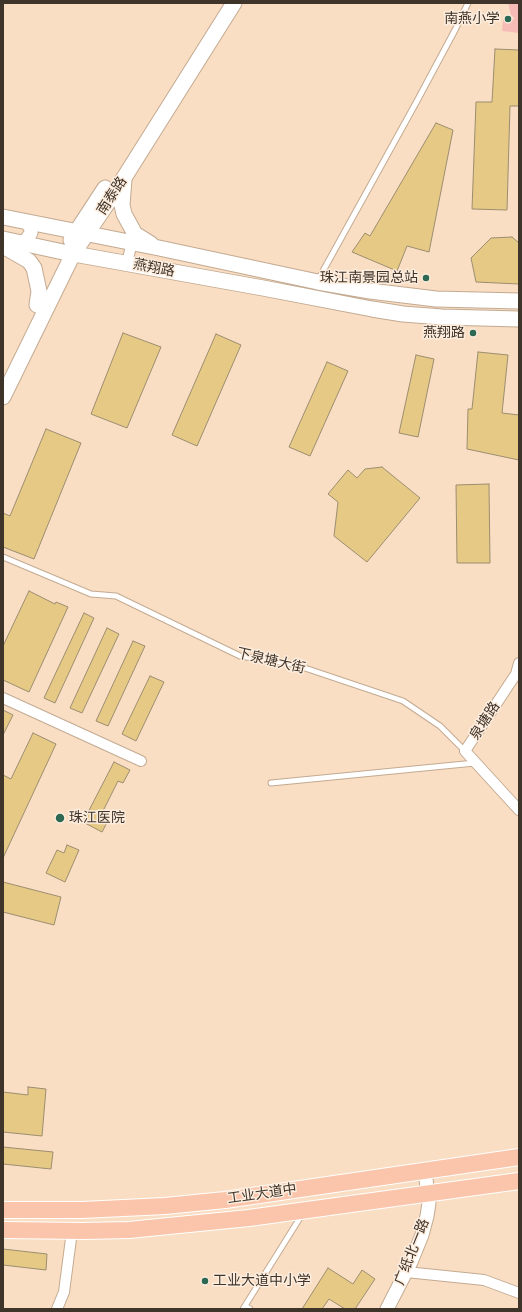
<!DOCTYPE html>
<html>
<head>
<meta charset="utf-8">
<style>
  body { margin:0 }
  #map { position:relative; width:522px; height:1312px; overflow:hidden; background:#f9dec4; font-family:Rubik,sans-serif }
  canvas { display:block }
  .frame { position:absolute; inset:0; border:4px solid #3f342a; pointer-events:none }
</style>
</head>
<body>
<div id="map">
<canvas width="522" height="1312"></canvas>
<div class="frame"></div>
</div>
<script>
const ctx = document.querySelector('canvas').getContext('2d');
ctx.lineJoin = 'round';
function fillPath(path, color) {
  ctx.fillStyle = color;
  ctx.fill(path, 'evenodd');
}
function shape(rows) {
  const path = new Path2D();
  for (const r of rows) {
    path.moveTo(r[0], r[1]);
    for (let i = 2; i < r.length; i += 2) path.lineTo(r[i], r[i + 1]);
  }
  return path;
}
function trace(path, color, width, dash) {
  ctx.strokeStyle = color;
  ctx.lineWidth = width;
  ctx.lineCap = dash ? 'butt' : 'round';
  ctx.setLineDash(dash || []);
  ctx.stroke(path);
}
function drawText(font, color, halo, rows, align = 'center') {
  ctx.font = font + ' Rubik,"Noto Sans SC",sans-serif';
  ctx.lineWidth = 3;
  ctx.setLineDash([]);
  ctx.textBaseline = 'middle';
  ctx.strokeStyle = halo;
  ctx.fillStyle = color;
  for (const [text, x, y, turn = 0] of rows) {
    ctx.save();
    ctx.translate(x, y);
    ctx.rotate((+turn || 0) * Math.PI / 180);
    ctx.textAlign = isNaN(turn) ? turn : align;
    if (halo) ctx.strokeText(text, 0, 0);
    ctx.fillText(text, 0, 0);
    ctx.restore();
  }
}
fillPath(shape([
  [508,3,519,3,519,33,502,31,503,19,515,19,511,15]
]), '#f7bcb5');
const building = shape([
  [495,49,519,50,519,106,510,106,507,210,472,209,476,102,492,102,495,49],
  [436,123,453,130,429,252,407,246,397,271,352,252,365,233,370,236,436,123],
  [512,237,519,243,519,284,476,282,471,258,491,238,512,237],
  [123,333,161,347,127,428,91,414,123,333],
  [216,334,241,345,197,446,172,435,216,334],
  [478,352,508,355,502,413,519,415,519,460,467,449,468,409,472,409,478,352],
  [416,355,434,359,418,437,399,433,416,355],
  [327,362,348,371,310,456,289,447,327,362],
  [46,429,81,443,34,559,3,547,3,513,10,516,46,429],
  [382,467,420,498,367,562,334,536,338,502,328,494,348,470,357,478,365,469,382,467],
  [489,484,490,563,457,563,456,485,489,484],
  [29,591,55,604,56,602,68,607,29,692,3,680,3,646,29,591],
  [84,613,94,618,55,703,44,698,84,613],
  [107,628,119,634,82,713,70,708,107,628],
  [133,641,145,646,108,726,96,721,133,641],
  [150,676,164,682,136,741,122,734,150,676],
  [3,710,13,715,3,735,3,710],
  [33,733,56,744,3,858,3,775,11,779,33,733],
  [114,762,130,770,123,783,118,781,102,813,110,817,102,832,83,822,114,762],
  [67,845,79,850,65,882,46,873,57,850,64,853,67,845],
  [3,882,61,897,54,925,3,912,3,882],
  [28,1087,46,1089,42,1136,3,1132,3,1092,28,1095,28,1087],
  [3,1147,53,1152,51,1169,3,1164,3,1147],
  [3,1249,47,1254,46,1270,3,1265,3,1249],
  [328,1268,353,1284,362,1270,375,1279,355,1309,345,1309,329,1299,322,1309,302,1309,328,1268]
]);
fillPath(building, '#e7c986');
trace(building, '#9b8d6f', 1);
const service = shape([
  [318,280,417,101,455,30,468,3],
  [3,557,91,594,116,596,240,656,293,664,403,701,440,726,465,751],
  [271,783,475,763],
  [245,1306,250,1309],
  [243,1309,303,1213]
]);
const minor = shape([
  [127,263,132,242],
  [519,663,516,674,465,751,519,810],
  [3,698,141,761],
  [406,1272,484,1280,519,1293],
  [57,1309,64,1292,72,1231]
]);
const tertiary = shape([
  [20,243,26,240,31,233,31,229,27,222],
  [387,1309,411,1262,422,1235,427,1216,429,1203,425,1171]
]);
const secondary = shape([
  [124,180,122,205,124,214,135,234,151,244],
  [3,217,159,248,318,282,370,291,436,299,519,301],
  [3,239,63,252,263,288,372,309,403,314,442,317,519,319],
  [71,240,105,188],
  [3,246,29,261,34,268,39,291,37,305],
  [3,397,73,254,117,189,234,3]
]);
const primary = shape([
  [3,1210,82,1210,165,1206,225,1200,519,1157],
  [3,1230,83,1231,129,1230,249,1218,519,1181]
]);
trace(service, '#c3aa91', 7);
trace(minor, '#c3aa91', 12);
trace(tertiary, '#c3aa91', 15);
trace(secondary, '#c3aa91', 17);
trace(primary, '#fff', 18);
trace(service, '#fff', 5);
trace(minor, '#fff', 10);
trace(tertiary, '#fff', 13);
trace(secondary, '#fff', 15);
trace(primary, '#fac5aa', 16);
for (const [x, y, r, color] of [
  [508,19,4,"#2d6852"],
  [426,278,4,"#2d6852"],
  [473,333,4,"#2d6852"],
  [60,818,5,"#2d6852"],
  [205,1281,4,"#2d6852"]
]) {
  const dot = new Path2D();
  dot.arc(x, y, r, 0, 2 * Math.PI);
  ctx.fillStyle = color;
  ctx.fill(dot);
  trace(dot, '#fdedde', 1.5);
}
drawText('14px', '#3f342a', '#fdedde', [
  ["南燕小学",500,19],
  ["珠江南景园总站",418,278],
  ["燕翔路",465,333],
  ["珠江医院",69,818,"left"],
  ["工业大道中小学",213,1281,"left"]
], 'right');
drawText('14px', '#3f342a', '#fdedde', [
  ["南泰路",112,196,-57],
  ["燕翔路",154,268,11],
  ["下泉塘大街",271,661,13],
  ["泉塘路",485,721,-57],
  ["工业大道中",262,1194,-8],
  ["广纸北一路",412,1252,-68]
]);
</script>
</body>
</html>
